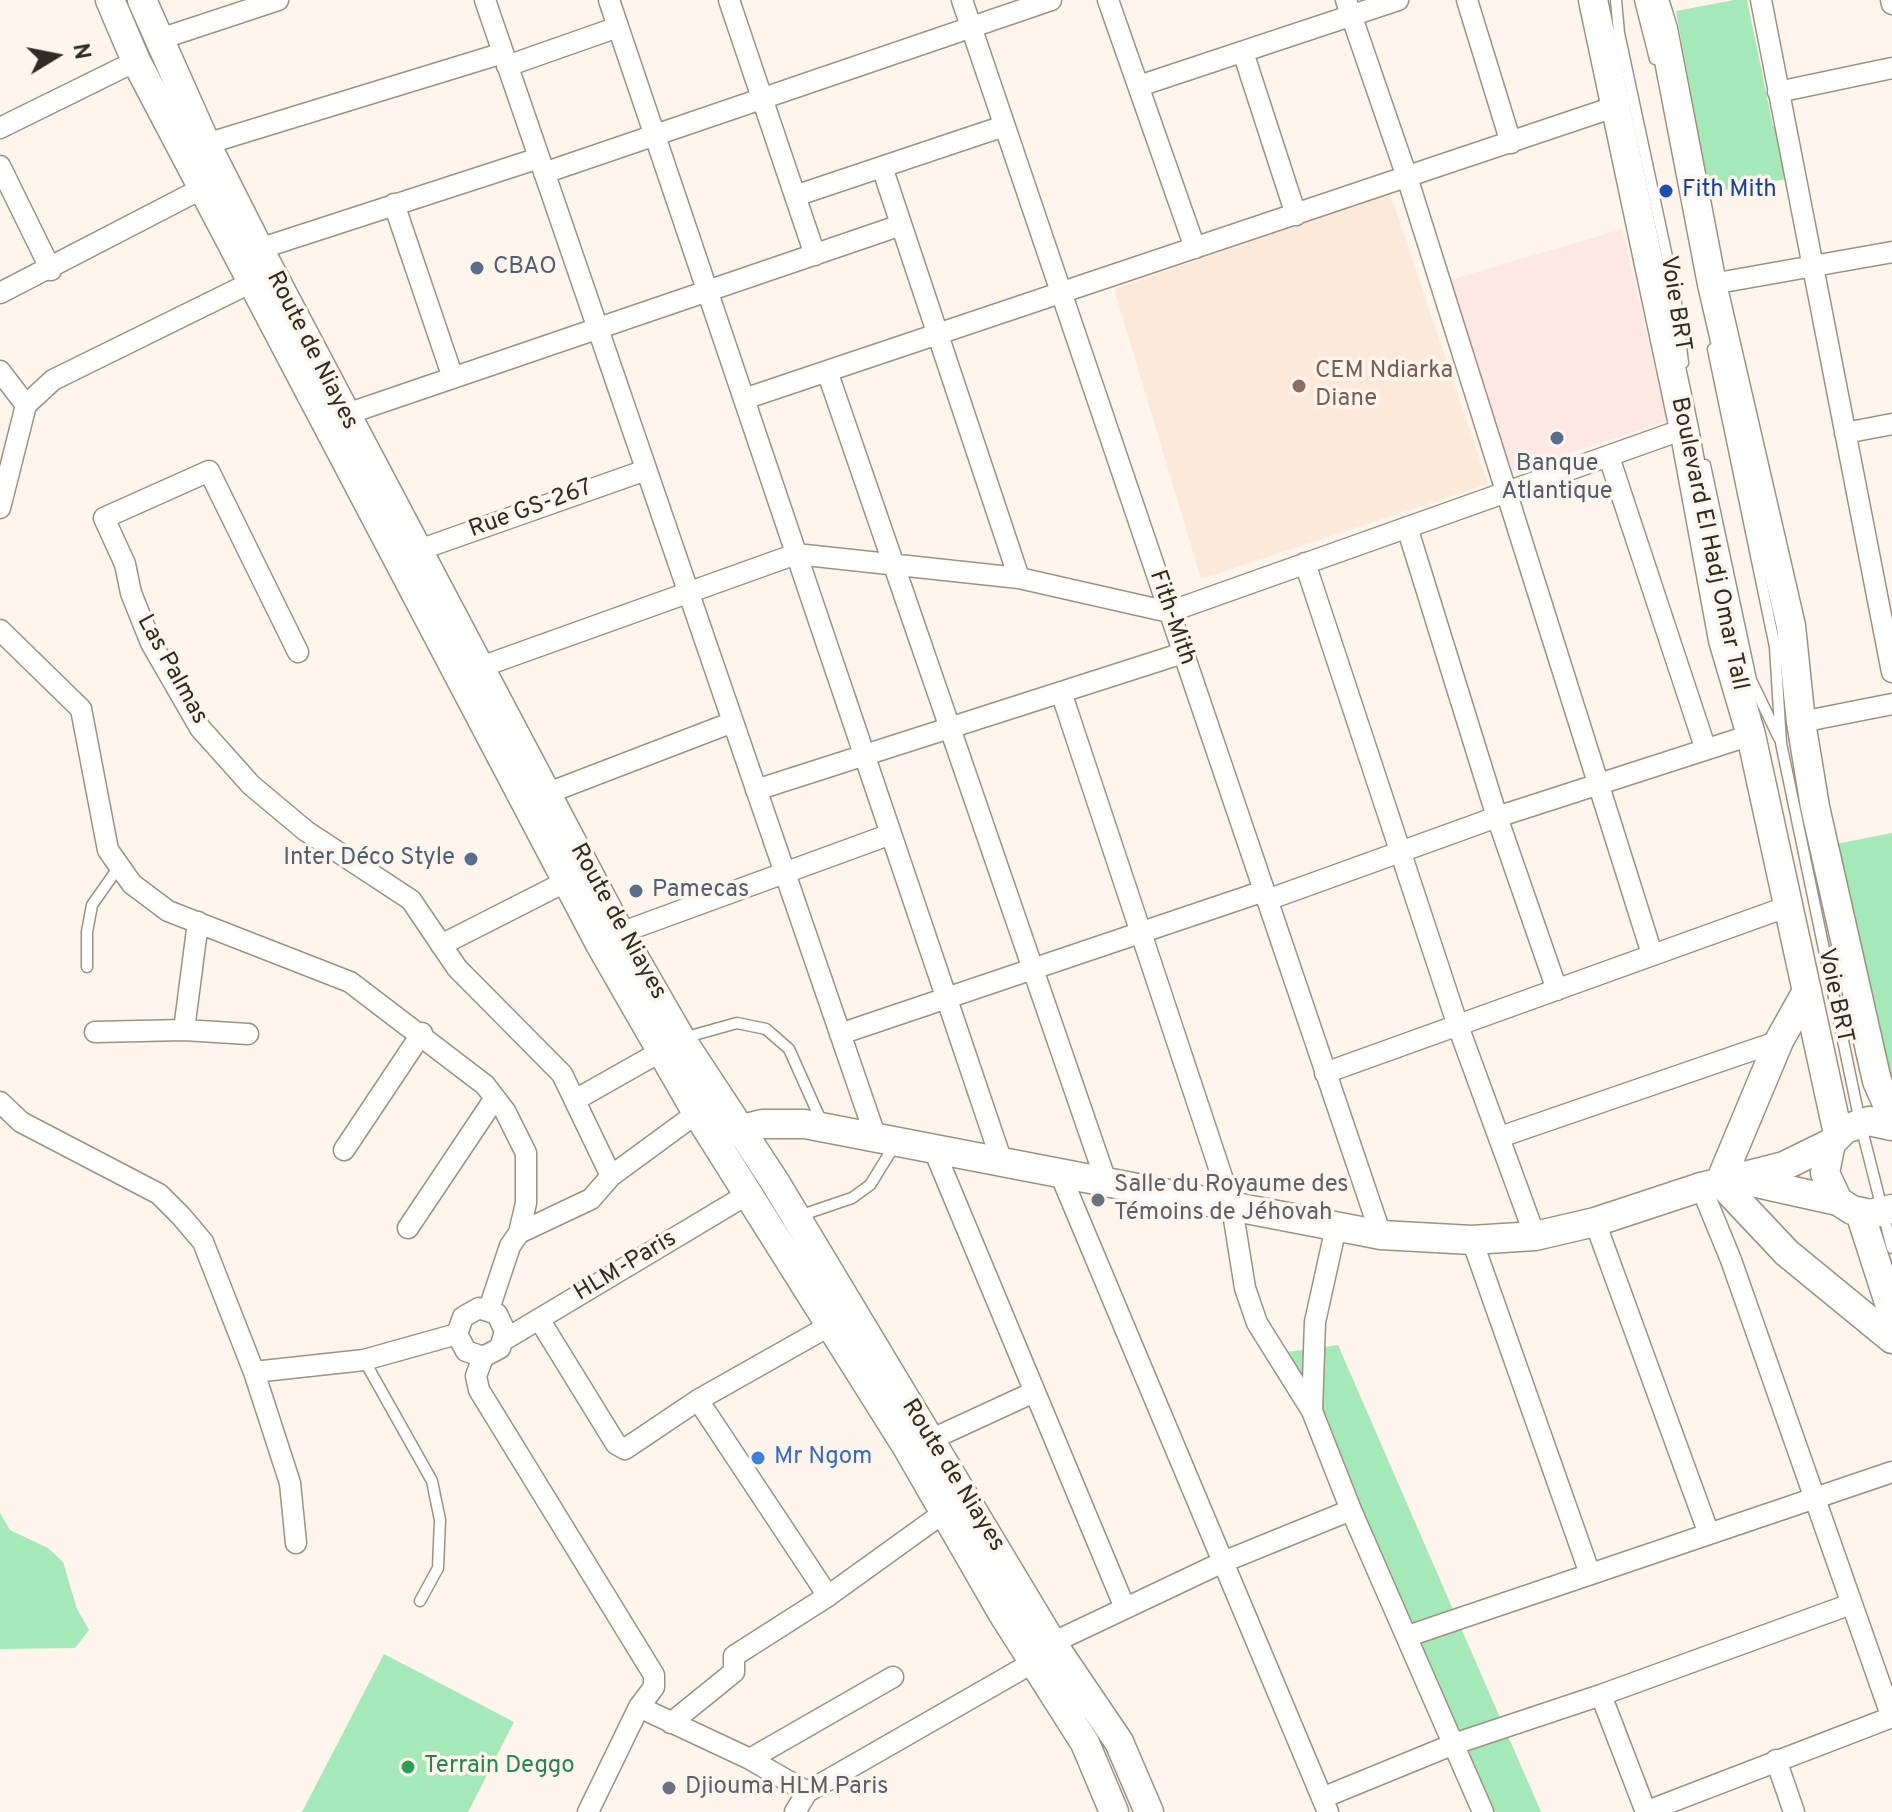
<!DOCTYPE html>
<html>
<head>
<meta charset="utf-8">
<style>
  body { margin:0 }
  #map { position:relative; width:1892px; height:1812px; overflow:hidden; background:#fef5ec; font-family:Overpass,sans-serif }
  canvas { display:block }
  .north { position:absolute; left:16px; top:16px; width:80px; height:80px; -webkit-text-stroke:6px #fef5ec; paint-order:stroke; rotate:80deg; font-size:22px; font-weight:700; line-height:32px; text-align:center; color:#302b25 }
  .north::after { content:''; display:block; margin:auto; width:28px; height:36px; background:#302b25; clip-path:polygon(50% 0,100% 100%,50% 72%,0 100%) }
</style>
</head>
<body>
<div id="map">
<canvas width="1892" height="1812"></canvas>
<div class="north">N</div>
</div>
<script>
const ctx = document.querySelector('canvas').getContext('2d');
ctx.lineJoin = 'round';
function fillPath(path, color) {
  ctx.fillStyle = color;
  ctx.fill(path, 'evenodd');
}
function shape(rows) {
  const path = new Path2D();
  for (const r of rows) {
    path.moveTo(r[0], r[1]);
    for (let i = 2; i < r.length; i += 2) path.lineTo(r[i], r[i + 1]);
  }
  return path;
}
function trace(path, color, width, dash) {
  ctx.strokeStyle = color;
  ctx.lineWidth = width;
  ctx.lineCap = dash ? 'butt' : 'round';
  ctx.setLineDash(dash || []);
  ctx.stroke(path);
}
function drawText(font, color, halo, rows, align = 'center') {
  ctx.font = font + ' Overpass,sans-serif';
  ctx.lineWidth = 7;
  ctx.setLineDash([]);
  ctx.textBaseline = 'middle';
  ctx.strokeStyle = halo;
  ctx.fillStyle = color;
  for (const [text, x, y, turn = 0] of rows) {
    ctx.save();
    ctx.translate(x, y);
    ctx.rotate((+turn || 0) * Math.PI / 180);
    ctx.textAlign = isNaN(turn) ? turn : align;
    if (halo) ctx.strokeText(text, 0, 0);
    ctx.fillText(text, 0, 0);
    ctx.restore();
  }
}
fillPath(shape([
  [1622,229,1667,421,1508,473,1450,280]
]), '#fde8e3');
fillPath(shape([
  [1390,193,1488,484,1201,579,1114,289]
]), '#fde9da');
fillPath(shape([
  [1734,0,1747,0,1773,126,1781,125,1792,178,1709,193,1676,11],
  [1892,833,1892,1091,1836,844],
  [1338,1345,1541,1812,1482,1812,1279,1353],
  [0,1513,10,1530,48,1548,63,1562,77,1609,89,1630,75,1648,0,1649],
  [384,1654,514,1722,468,1812,302,1812]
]), '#a4e9b7');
const lane = shape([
  [1616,0,1619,33,1675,294,1683,363],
  [1640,0,1655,59],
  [1713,349,1775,647,1781,743,1860,1122,1892,1248],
  [1705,465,1751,680,1779,738],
  [87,967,87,932,92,905,118,868],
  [683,1038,737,1023,766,1029,789,1049,823,1125],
  [799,1216,852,1198,870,1185,896,1143],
  [364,1360,432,1481,440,1520,438,1568,420,1601]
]);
const street = shape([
  [485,0,875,1135],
  [609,0,1003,1165],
  [729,0,815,255],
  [962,0,1381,1235],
  [1108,0,1195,248],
  [1346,0,1407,177,1652,954],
  [1467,0,1511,143],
  [1761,0,1892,672],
  [1891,0,1892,4],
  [157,40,278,0],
  [1243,52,1296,215],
  [507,66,618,27],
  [1139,86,1398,0],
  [1778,92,1892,68],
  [0,128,136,61],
  [206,144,503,53],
  [0,166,51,270],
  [882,167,1019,578],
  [544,173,1051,0],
  [795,196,1004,126],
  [394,204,453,378],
  [259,249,539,158],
  [1712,284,1892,252],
  [0,293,203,188],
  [0,371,26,405],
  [827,371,1107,1184],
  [744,399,1614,107],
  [344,415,901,225],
  [1845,433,1892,424],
  [1609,457,1705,747],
  [0,508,26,405,53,380,252,282],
  [1407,527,1497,817,1557,990],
  [416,551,646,470],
  [1305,563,1458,1026,1535,1236],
  [0,630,81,709,108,850,132,884,168,911,350,982,485,1085,505,1111,526,1153,526,1203,519,1233,510,1246,489,1309],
  [298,652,209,471,104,518,125,564,131,593,151,643,200,728,251,785,306,831,411,900,457,968,562,1074,611,1176,591,1199,519,1233],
  [478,668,796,554,1019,578,1169,612,1684,429],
  [1061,692,1232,1207,1245,1288,1257,1323,1312,1411,1351,1510,1483,1812],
  [1801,722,1892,704],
  [756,790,1183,653],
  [548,793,733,722],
  [1267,900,1497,817,1751,735],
  [620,933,891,834],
  [441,945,567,881],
  [184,1030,198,922],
  [95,1032,184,1030,248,1034],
  [840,1034,1264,891],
  [1325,1073,1789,906],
  [575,1100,660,1052],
  [0,1102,21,1122,159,1194,181,1216,203,1242,254,1372,364,1360,457,1334],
  [1500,1137,1779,1041],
  [344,1150,422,1033],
  [934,1150,1125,1608],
  [611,1176,697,1113],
  [1061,1176,1328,1812],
  [1701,1187,1731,1260,1892,1718],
  [1595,1222,1709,1534],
  [408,1228,495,1098],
  [1472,1240,1590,1574],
  [539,1319,616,1444,625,1449,698,1400,829,1326],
  [504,1340,748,1194],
  [483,1357,466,1351,457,1334,463,1317,479,1308,497,1314,505,1331,500,1348,483,1357,476,1376,479,1390,654,1675,654,1687,639,1707,588,1812],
  [254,1372,290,1483,296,1543],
  [698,1400,828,1596],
  [1312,1411,1315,1322,1336,1227],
  [930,1440,1034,1392],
  [1408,1636,1892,1472],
  [1052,1643,1223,1562,1351,1510],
  [1601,1695,1646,1812],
  [639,1707,750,1759,807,1792,1034,1662],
  [671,1723,734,1672,734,1656,828,1596,946,1511],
  [750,1759,893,1677],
  [1776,1760,1794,1812],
  [1322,1798,1454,1744,1601,1695,1851,1604],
  [795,1812,807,1792],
  [1645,1812,1892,1717]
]);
const secondary = shape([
  [110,0,136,61,600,944,697,1113,907,1447,1003,1614,1085,1743,1114,1812],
  [142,0,206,144,259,249,620,933,681,1039,775,1182,1052,1643,1119,1742,1149,1812],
  [1593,0,1684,429,1723,640,1751,735,1838,1134],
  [1654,0,1663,29,1712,284,1791,626,1801,722,1815,807,1877,1081,1892,1115],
  [1892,1126,1869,1121,1845,1129,1831,1143,1825,1173,1838,1201,1852,1210,1870,1214,1892,1209],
  [723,1134,762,1124,805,1124,1381,1235,1472,1240,1535,1236,1595,1222,1701,1187,1784,1166,1831,1143],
  [1739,1179,1838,1201],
  [1720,1182,1787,1253,1892,1339],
  [1720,1182,1779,1041,1807,991],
  [1860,1213,1892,1312]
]);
trace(lane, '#9d9182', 13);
trace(street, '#9d9182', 23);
trace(secondary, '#9d9182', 31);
trace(lane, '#fff', 10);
trace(street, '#fff', 20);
trace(secondary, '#fff', 28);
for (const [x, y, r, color] of [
  [1666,191,8,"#1a4fb4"],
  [477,268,8,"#5c6f8a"],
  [1299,386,8,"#8d6e63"],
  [1557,438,8,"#5c6f8a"],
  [471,859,8,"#5c6f8a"],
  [636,891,8,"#5c6f8a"],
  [1098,1200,8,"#6b7280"],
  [758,1458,8,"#3f7fe0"],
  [408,1767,8,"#2e9e5b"],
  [669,1788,8,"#6b7280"]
]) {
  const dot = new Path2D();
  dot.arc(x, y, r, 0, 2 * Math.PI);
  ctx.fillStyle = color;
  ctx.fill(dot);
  trace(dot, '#fef5ec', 3);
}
drawText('24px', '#164399', '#fef5ec', [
  ["Fith Mith",1682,191]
], 'left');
drawText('24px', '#4e5e75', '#fef5ec', [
  ["CBAO",493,268],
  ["Banque",1557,465,"center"],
  ["Atlantique",1557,493,"center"],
  ["Inter Déco Style",455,859,"right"],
  ["Pamecas",652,891]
], 'left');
drawText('24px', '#302b25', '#fef5ec', [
  ["Voie BRT",1674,304,81],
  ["Route de Niayes",311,351,63],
  ["Rue GS-267",531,510,-20],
  ["Boulevard El Hadj Omar Tall",1708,544,78],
  ["Fith-Mith",1171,618,71],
  ["Las Palmas",171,670,61],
  ["Route de Niayes",617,922,61],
  ["Voie BRT",1834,996,78],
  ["HLM-Paris",626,1267,-31],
  ["Route de Niayes",952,1476,58]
]);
drawText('24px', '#785e54', '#fef5ec', [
  ["CEM Ndiarka",1315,372],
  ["Diane",1315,400]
], 'left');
drawText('24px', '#5b616d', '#fef5ec', [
  ["Salle du Royaume des",1114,1186],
  ["Témoins de Jéhovah",1114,1214],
  ["Djiouma HLM Paris",685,1788]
], 'left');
drawText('24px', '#366cbe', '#fef5ec', [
  ["Mr Ngom",774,1458]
], 'left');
drawText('24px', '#27864d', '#fef5ec', [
  ["Terrain Deggo",424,1767]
], 'left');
</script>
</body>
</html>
